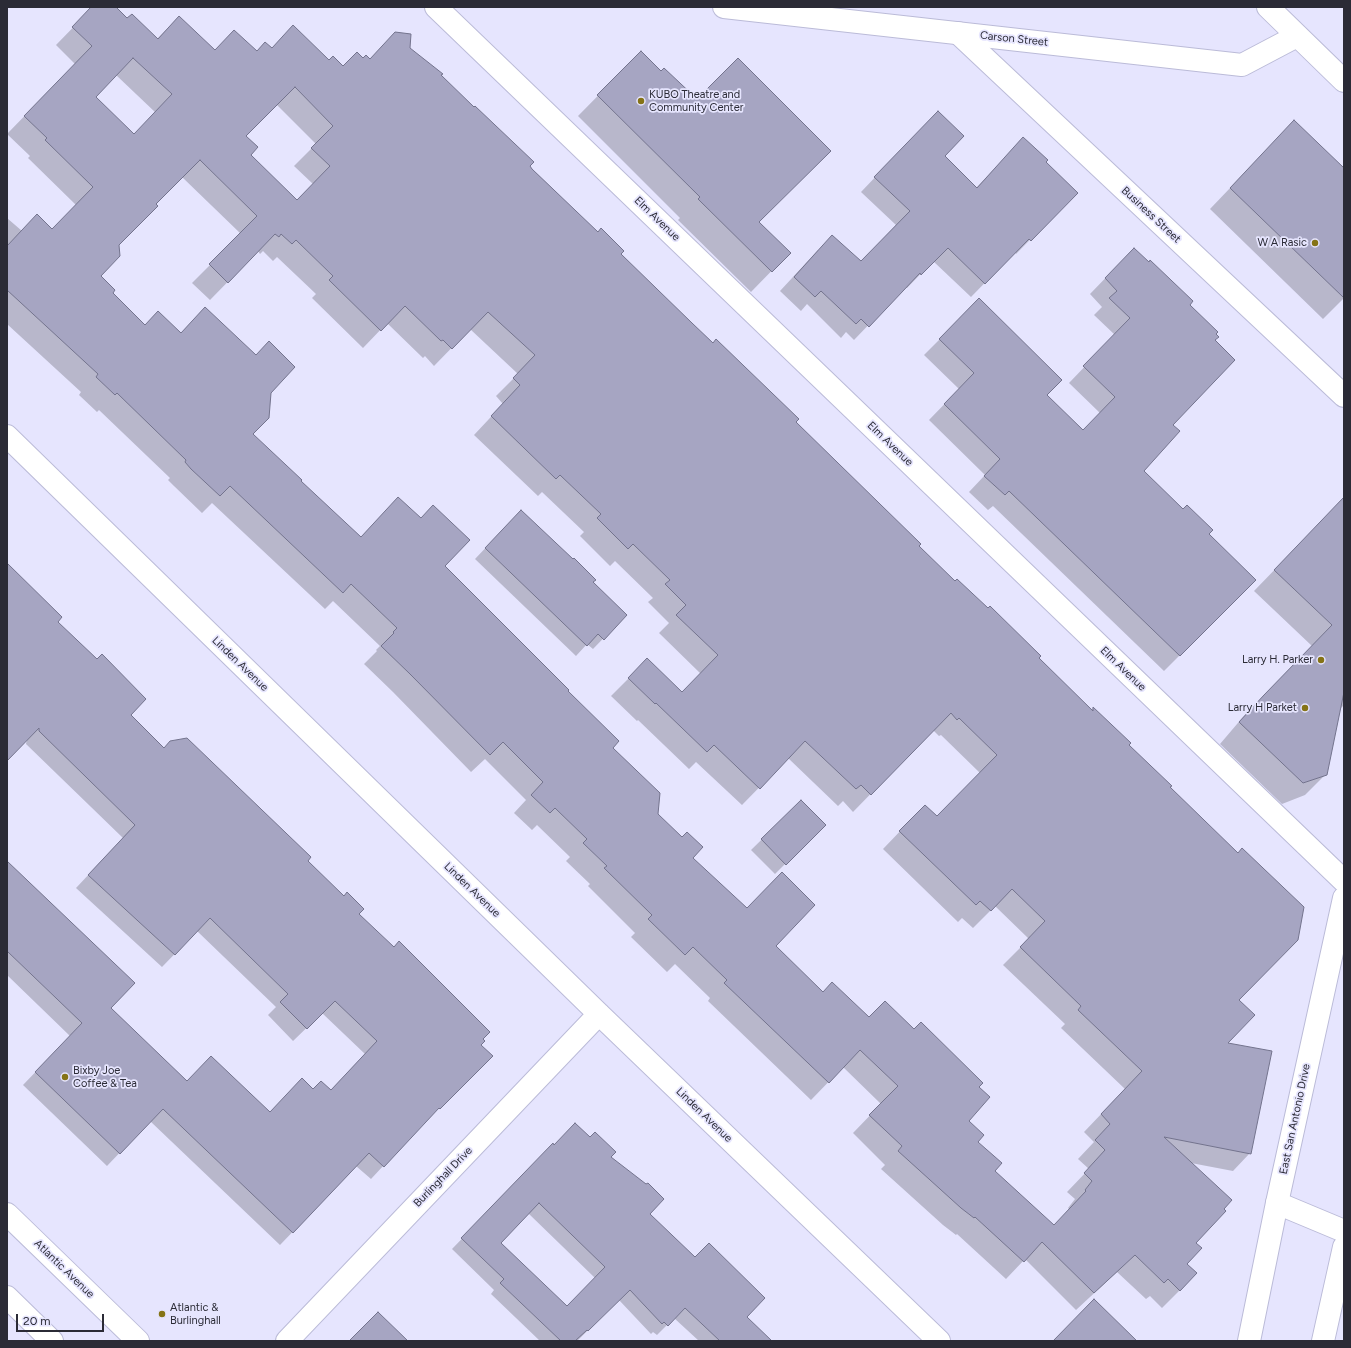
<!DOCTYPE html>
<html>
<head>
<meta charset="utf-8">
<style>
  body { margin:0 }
  #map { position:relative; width:1351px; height:1348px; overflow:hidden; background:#e6e5fe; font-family:Figtree,sans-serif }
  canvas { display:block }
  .frame { position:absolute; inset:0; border:8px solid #2b2b36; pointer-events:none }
  .scale { position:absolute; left:16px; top:1314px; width:88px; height:18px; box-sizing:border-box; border:2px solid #2b2b36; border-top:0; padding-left:5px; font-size:12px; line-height:14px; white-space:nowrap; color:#2b2b36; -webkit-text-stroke:3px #e6e5fe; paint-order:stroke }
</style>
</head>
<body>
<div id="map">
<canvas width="1351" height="1348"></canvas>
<div class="frame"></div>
<div class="scale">20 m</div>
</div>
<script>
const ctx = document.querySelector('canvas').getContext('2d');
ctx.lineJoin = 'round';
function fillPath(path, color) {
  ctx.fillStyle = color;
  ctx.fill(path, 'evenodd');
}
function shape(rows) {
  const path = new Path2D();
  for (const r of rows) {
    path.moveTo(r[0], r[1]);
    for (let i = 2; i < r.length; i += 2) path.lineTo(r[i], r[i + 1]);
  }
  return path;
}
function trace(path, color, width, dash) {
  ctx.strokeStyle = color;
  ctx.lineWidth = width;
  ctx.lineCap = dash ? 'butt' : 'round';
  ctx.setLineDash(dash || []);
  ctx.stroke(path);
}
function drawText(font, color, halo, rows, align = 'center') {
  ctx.font = font + ' Figtree,sans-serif';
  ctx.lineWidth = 3.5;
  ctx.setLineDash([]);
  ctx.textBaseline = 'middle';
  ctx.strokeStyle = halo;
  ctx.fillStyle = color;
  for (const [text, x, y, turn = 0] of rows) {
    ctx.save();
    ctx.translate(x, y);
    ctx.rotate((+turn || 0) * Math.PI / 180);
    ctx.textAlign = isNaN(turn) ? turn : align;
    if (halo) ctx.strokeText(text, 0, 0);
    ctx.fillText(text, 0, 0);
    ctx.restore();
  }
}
fillPath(shape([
  [93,7,114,7,127,19,157,39,179,17,215,51,256,52,271,49,293,27,329,61,343,68,363,59,369,60,409,48,440,75,529,166,794,422,917,546,1091,710,1093,708,1169,787,1238,1000,1226,1044,1250,1153,1233,1171,1191,1163,1195,1243,1186,1264,1180,1290,1162,1308,1150,1296,1146,1299,1117,1272,1076,1310,1025,1259,1006,1279,957,1234,956,1235,943,1225,881,1169,885,1165,853,1133,881,1104,843,1067,811,1100,708,1001,710,998,675,964,667,972,631,937,635,933,588,886,590,884,566,861,570,857,537,825,532,830,514,813,526,800,485,759,471,772,393,692,364,664,377,651,376,650,380,646,333,601,325,609,212,503,202,513,174,486,168,480,170,478,99,410,97,412,79,395,81,392,7,324,7,218,22,231,52,230,76,205,28,158,30,156,7,134,75,64,56,45],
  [116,75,156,113,134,135,95,97],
  [276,104,316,144,294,166,313,184,296,201,249,155,245,136],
  [182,177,241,234,192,283,210,300,258,251,260,254,263,251,273,261,277,257,316,294,312,298,363,348,387,323,423,358,425,356,434,366,470,329,518,374,496,396,503,404,474,435,538,496,542,492,584,532,580,536,610,566,615,561,653,598,648,602,669,623,659,633,701,674,682,693,630,677,611,696,637,721,638,720,689,769,696,762,742,805,788,758,838,806,843,801,853,812,933,730,939,736,941,735,980,773,937,818,907,824,883,849,958,922,962,918,973,928,995,906,1029,939,1003,965,1065,1024,1061,1028,1125,1089,1084,1132,1094,1142,1078,1159,1089,1169,1067,1192,1075,1199,1068,1208,1070,1210,1054,1226,994,1171,977,1142,968,1121,977,1087,914,1030,869,1019,823,993,775,946,691,858,656,814,612,748,443,566,398,498,360,538,300,481,252,434,270,393,188,326,181,333,145,326,111,293,100,276,118,245,155,204],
  [641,52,660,72,697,101,758,222,789,253,751,292,678,220,680,218,578,116],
  [924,126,943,156,976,188,1023,139,1076,193,1016,254,1015,252,971,297,933,261,907,288,905,287,854,340,846,332,841,338,807,304,801,311,780,291,818,250,861,262,896,225,861,192],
  [1274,142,1344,170,1344,298,1323,319,1210,209],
  [1118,265,1188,305,1213,341,1171,425,1142,471,1255,580,1164,671,993,506,988,510,969,492,985,475,929,420,959,389,924,355,979,300,1046,395,1083,431,1100,413,1069,383,1115,335,1094,315,1102,307,1090,294],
  [1344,498,1344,705,1339,710,1326,774,1305,795,1282,804,1220,744,1243,717,1312,646,1254,591],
  [511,521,592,582,626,615,593,649,587,644,576,656,475,559],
  [7,565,57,622,130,715,164,749,306,861,482,1039,480,1045,491,1056,426,1120,371,1179,356,1166,280,1245,150,1121,107,1166,23,1085,70,1036,7,975,7,862,110,1008,186,1082,270,1113,313,1090,330,1091,365,1054,322,1013,293,1041,268,1015,276,1007,197,931,162,967,76,888,123,838,26,744,27,739,7,759],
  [801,801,824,825,775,874,751,850],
  [554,1146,609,1157,649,1214,745,1317,771,1341,699,1341,674,1318,657,1335,653,1332,651,1334,619,1300,577,1341,576,1339,574,1341,540,1341,491,1294,494,1290,452,1249,543,1155],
  [528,1213,595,1278,567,1307,499,1243]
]), '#0003');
const building = shape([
  [91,7,116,7,127,18,132,14,158,39,179,16,215,50,234,30,257,51,265,42,272,48,293,25,329,60,333,56,343,66,357,52,363,58,366,55,370,59,395,32,411,34,410,48,443,74,441,75,474,107,475,106,534,162,530,166,532,169,598,232,601,228,624,251,621,254,692,323,713,343,716,339,799,419,796,422,921,544,919,546,955,581,957,579,988,608,990,606,1041,656,1039,658,1093,711,1093,707,1131,743,1129,745,1172,786,1170,787,1238,853,1242,848,1304,907,1298,940,1239,1000,1255,1015,1228,1043,1272,1051,1251,1154,1164,1137,1232,1200,1224,1209,1226,1211,1196,1243,1202,1248,1187,1264,1197,1273,1180,1291,1168,1279,1164,1283,1135,1255,1094,1293,1042,1242,1024,1262,975,1217,974,1218,961,1208,898,1151,902,1146,869,1115,898,1086,860,1050,829,1083,724,983,727,980,693,947,685,955,648,919,652,915,604,868,607,866,583,843,587,839,555,808,550,813,531,795,543,782,503,742,490,755,410,674,381,646,394,633,393,632,397,628,351,584,343,593,230,486,220,496,191,469,185,462,186,460,117,393,115,395,96,377,98,374,7,290,7,246,37,214,52,229,93,187,45,140,47,138,24,116,92,46,72,27,91,7],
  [133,58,172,94,134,134,96,97,133,58],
  [295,87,333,126,311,148,330,166,297,200,251,155,258,147,246,136,295,87],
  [200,160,257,216,209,264,228,283,275,234,279,237,281,234,292,244,296,240,333,276,329,280,381,331,405,306,441,341,443,340,452,349,488,312,535,355,513,378,520,385,491,416,556,479,560,475,601,514,597,518,628,549,633,544,670,580,665,584,686,605,676,615,718,655,682,692,647,658,628,678,655,704,656,703,707,752,714,745,760,789,805,741,856,789,861,785,871,795,951,713,957,720,959,718,997,755,937,816,925,805,899,831,976,905,980,901,991,911,1012,889,1045,921,1020,947,1081,1006,1078,1010,1142,1071,1101,1114,1110,1124,1095,1140,1105,1150,1084,1173,1092,1181,1085,1190,1086,1191,1054,1225,995,1171,1002,1163,978,1142,984,1135,969,1121,990,1097,979,1087,983,1083,921,1022,914,1029,885,1001,869,1017,832,982,823,992,776,946,815,905,782,872,747,908,693,858,703,847,687,832,682,837,658,814,660,793,613,748,619,741,568,691,569,690,445,566,470,540,433,505,421,518,398,497,361,537,301,481,302,480,253,434,269,418,271,393,295,367,269,341,256,355,205,307,181,333,158,311,145,325,113,293,115,290,101,276,120,256,119,245,158,206,156,204,200,160],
  [641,51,661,71,664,68,697,99,738,58,831,151,759,222,791,253,772,272,698,199,700,197,597,95,641,51],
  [938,111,964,136,945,156,977,188,1023,137,1048,160,1046,162,1078,193,1031,241,1029,239,985,284,948,248,921,275,920,273,869,327,861,319,856,324,821,291,815,297,794,277,832,235,861,261,910,211,874,177,938,111],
  [1294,120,1344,168,1344,298,1230,188,1294,120],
  [1134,248,1149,262,1150,260,1193,301,1190,305,1218,332,1216,334,1219,337,1215,340,1235,360,1173,425,1180,431,1144,471,1183,509,1187,505,1213,530,1209,534,1256,580,1180,656,1009,491,1005,495,984,476,1000,459,944,404,974,373,939,339,979,298,1062,380,1047,395,1083,430,1115,397,1083,366,1130,318,1109,298,1117,291,1105,278,1134,248],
  [1344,497,1344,692,1327,775,1303,783,1239,722,1264,695,1332,625,1274,570,1344,497],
  [521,510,573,559,574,558,596,580,593,582,627,615,604,640,598,634,587,646,485,548,521,510],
  [7,563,62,617,58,622,97,659,102,654,146,699,131,715,164,748,170,741,187,738,311,857,308,861,344,896,347,892,364,909,359,914,394,947,399,941,490,1032,483,1039,485,1041,481,1045,493,1056,440,1109,439,1108,384,1167,369,1153,293,1233,163,1109,120,1154,35,1072,82,1023,7,951,7,861,135,983,111,1008,187,1081,211,1056,270,1112,302,1078,313,1089,321,1081,331,1090,377,1041,335,1001,307,1029,280,1002,288,994,210,918,175,955,88,875,135,825,39,731,39,728,7,761,7,563],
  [801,800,826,825,786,865,761,839,801,800],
  [575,1123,590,1137,595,1132,616,1152,611,1157,646,1184,648,1183,664,1199,650,1214,695,1257,709,1243,765,1298,747,1317,772,1341,720,1341,685,1308,668,1326,664,1322,662,1324,630,1290,588,1331,587,1330,575,1341,561,1341,500,1283,504,1279,461,1238,553,1143,554,1145,575,1123],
  [539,1203,605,1267,567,1306,501,1243,539,1203],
  [1094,1299,1137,1341,1053,1341,1094,1299],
  [378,1312,408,1341,349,1341,378,1312]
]);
fillPath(building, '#a6a5c2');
trace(building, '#73738d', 1);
const minor = shape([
  [436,7,1344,881],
  [958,33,1344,396],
  [7,436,599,1014,939,1341],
  [1277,1203,1344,1231],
  [287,1341,599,1014]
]);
const secondary = shape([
  [724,7,1242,65,1297,36],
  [7,1214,138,1341],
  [7,1297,52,1341],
  [1249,1341,1277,1203,1344,898],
  [1323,1341,1344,1247]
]);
const primary = shape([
  [1268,7,1344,81]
]);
trace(minor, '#bbbbd8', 24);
trace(secondary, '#bbbbd8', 24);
trace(primary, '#bbbbd8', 24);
trace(minor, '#fff', 22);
trace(secondary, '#fff', 22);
trace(primary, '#fff', 22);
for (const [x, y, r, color] of [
  [641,101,4,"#857316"],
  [1315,243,4,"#857316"],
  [1321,660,4,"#857316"],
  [1305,708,4,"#857316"],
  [65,1077,4,"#857316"],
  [162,1314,4,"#857316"]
]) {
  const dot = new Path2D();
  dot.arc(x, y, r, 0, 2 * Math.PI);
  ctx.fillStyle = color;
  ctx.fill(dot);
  trace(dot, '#e6e5fe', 1.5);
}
drawText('11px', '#2b2b36', '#e6e5fe', [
  ["Carson Street",1014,39,6],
  ["Business Street",1151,215,43],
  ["Elm Avenue",657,219,44],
  ["Elm Avenue",890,444,44],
  ["Linden Avenue",240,664,44],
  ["Elm Avenue",1123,669,44],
  ["Linden Avenue",472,890,44],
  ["Linden Avenue",704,1115,44],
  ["East San Antonio Drive",1295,1119,-78],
  ["Burlinghall Drive",443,1177,-46],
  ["Atlantic Avenue",64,1269,44]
]);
drawText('11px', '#2b2b36', '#e6e5fe', [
  ["KUBO Theatre and",649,95],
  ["Community Center",649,108],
  ["W A Rasic",1307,243,"right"],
  ["Larry H. Parker",1313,660,"right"],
  ["Larry H Parket",1297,708,"right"],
  ["Bixby Joe",73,1071],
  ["Coffee & Tea",73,1084],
  ["Atlantic &",170,1308],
  ["Burlinghall",170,1321]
], 'left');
</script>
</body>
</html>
